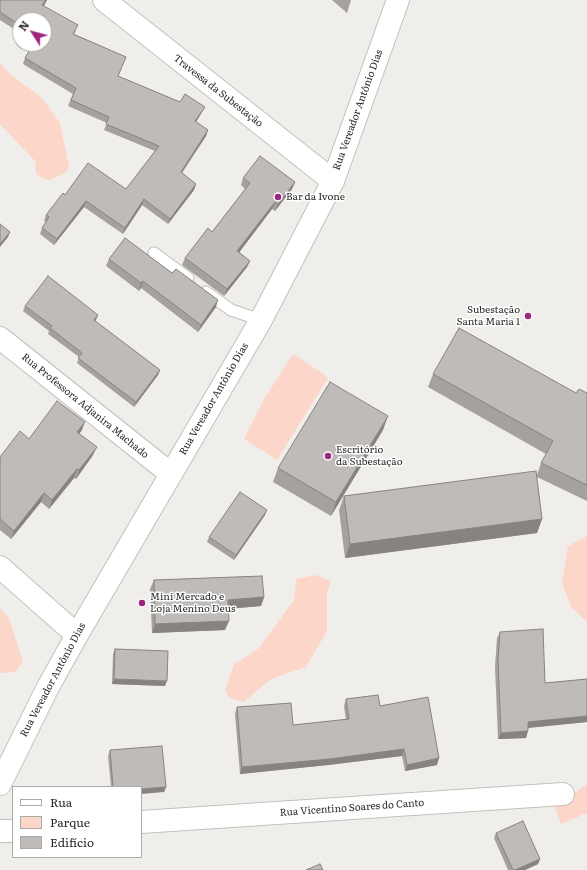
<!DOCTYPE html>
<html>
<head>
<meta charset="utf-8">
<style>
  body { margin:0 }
  #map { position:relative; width:587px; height:870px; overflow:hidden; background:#f0eeea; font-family:Literata,serif }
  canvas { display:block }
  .legend { position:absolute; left:12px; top:786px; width:130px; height:72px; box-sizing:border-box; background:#fff; border:1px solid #aaaaa9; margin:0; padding:5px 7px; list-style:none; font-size:12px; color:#2b2a29 }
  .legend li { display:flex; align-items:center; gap:8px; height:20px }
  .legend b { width:20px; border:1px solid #aaaaa9 }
  .north { position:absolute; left:12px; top:12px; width:40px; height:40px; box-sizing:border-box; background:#fff; border:1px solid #aaaaa9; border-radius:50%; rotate:306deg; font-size:11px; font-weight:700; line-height:16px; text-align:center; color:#2b2a29 }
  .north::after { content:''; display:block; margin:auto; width:14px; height:18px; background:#9e257e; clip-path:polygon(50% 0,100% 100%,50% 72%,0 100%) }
</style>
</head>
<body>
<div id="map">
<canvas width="587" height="870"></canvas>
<ul class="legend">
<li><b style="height:5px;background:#fff"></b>Rua</li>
<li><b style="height:11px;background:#fdd6ca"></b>Parque</li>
<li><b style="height:11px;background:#bfbbb8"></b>Edifício</li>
</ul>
<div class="north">N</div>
</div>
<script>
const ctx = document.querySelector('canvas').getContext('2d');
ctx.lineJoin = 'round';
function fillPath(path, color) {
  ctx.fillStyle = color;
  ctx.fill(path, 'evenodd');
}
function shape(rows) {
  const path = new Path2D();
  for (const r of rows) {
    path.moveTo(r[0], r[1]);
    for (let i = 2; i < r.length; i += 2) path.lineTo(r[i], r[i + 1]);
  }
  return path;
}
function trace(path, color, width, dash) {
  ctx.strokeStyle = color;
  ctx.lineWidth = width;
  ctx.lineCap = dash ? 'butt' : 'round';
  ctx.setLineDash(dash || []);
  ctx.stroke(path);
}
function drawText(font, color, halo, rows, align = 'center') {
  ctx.font = font + ' Literata,serif';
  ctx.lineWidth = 3;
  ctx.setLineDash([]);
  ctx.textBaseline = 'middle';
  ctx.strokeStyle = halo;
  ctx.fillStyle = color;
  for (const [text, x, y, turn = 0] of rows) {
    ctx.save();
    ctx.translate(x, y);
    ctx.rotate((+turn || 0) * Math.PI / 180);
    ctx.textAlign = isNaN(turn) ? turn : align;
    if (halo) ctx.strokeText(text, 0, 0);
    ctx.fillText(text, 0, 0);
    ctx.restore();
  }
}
fillPath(shape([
  [0,63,10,74,42,98,60,123,69,167,65,173,50,180,43,179,36,173,35,161,0,124],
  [293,354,319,371,328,378,277,460,244,439,264,399],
  [587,536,587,622,571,607,562,583,568,546],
  [315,575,331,581,327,594,327,631,306,667,271,679,244,702,230,698,225,691,234,664,258,649,294,600,296,579],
  [0,608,9,618,23,662,15,672,0,673],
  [587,784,587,813,561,824,555,807]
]), '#fdd6ca');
const lane = shape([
  [154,253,188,278],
  [206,292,231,310,261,320]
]);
const street = shape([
  [104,0,333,181],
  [0,338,171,474],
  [0,567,77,635],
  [141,822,563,794],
  [0,831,13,831]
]);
const secondary = shape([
  [0,784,48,687,77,635,261,320,333,181,398,0]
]);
trace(lane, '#c3c0bd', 13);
trace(street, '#c3c0bd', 24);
trace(secondary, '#c3c0bd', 24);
trace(lane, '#fff', 11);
trace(street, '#fff', 22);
trace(secondary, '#fff', 22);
fillPath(shape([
  [0,0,47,0,44,6,76,31,74,34,126,57,118,76,180,102,205,107,196,122,208,130,206,136,182,173,196,184,194,190,168,224,142,205,123,234,84,207,54,245,40,234,42,228,46,222,44,221,46,215,65,195,126,189,155,151,104,130,107,123,68,106,73,94,23,64,25,58,44,44,44,20,20,20,20,33,0,20],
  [332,0,351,0,347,13],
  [243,178,295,182,292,189,275,211,272,209,239,252,250,261,247,267,224,296,182,265,185,258,212,232,245,189,241,185],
  [109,259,172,273,216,307,198,332,141,288,139,291,106,266],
  [25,306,98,315,95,321,160,370,158,375,134,407,77,363,79,357,48,334,49,331,23,311],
  [433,374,576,393,587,393,587,501,537,477,542,519,537,533,345,558,339,510,344,496,537,475,541,463,546,454,428,387],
  [82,430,79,434,93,455,76,479,74,478,49,509,41,502,11,539,0,530,0,457],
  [383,430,331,516,273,482,278,468],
  [265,515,234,560,207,542,209,537],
  [154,580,264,597,261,606,228,609,225,630,152,633,150,589],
  [500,632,545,683,587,679,587,722,528,728,526,738,498,739,495,667,497,638],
  [115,649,165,686,112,684,113,654],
  [346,699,380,706,437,765,405,771,402,756,328,765,240,774,235,714,237,707,293,725,346,720,344,706],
  [110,750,166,787,164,792,141,787,111,787,108,756],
  [496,833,540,859,538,864,525,870,508,870,494,838]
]), '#a4a19e');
fillPath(shape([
  [46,0,47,0,40,11,42,5],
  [205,107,193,127,195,121],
  [208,130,206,136,178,178,181,172],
  [295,182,292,189,275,211,278,204],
  [196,184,194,190,168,224,170,219],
  [144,199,142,205,123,234,125,228],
  [86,201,84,207,54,245,57,239],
  [275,202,272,209,235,258,237,251],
  [10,232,8,237,0,247,0,244],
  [250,261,247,267,224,296,227,289],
  [143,281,141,288,139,291,141,283],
  [218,300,216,307,198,332,201,325],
  [98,315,96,320,92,325,94,320],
  [160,370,158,375,134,407,136,402],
  [388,416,383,430,331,516,336,502],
  [85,422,82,430,74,440,77,432],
  [97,447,93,455,76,479,79,470],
  [77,469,74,478,49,509,52,500],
  [44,493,41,502,11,539,14,531],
  [267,510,265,515,234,560,236,555],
  [542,519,537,533,345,558,350,544],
  [264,597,261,606,225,609,228,600],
  [229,621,225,630,152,633,155,624],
  [114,679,167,681,165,686,112,684],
  [587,716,587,722,526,728,528,722],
  [528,731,526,738,498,739,501,733],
  [404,749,402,756,328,765,240,774,242,767],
  [439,758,437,765,405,771,407,765],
  [166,787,164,792,141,794,141,789],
  [540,859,538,864,525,870,515,870]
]), '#868381');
const building = shape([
  [0,0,46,0,42,5,78,25,73,34,126,57,118,76,180,102,185,94,205,107,195,121,208,130,181,172,196,184,170,219,144,199,125,228,86,201,57,239,42,228,49,217,46,215,63,193,65,195,88,163,126,189,159,146,106,124,109,117,71,100,76,88,25,58,33,44,44,44,44,20,20,20,20,25,0,12,0,0],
  [260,156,295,182,278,204,275,202,237,251,250,261,227,289,185,258,208,228,212,232,250,183,243,178,260,156],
  [0,224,10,232,0,244,0,224],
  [125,238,172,273,176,269,218,300,201,325,143,281,141,283,109,259,125,238],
  [48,276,98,315,94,320,160,370,136,402,78,358,82,353,50,328,52,326,25,306,48,276],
  [459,328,576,393,579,389,587,393,587,485,541,463,553,441,433,374,459,328],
  [330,382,388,416,336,502,278,468,330,382],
  [57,401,85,422,77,432,97,447,79,470,77,469,52,500,44,493,14,531,0,519,0,457,20,431,29,439,57,401],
  [536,471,542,519,350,544,344,496,536,471],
  [240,492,267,510,236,555,209,537,240,492],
  [262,576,264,597,228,600,229,621,155,624,154,580,262,576],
  [543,629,545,683,587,679,587,716,528,722,528,731,501,733,498,660,500,632,543,629],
  [115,649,168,651,167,681,114,679,115,649],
  [378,695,380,706,428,697,439,758,407,765,404,749,330,759,242,767,237,707,291,703,293,725,349,719,346,699,378,695],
  [162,746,166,787,141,789,141,787,113,787,110,750,162,746],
  [523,821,540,859,515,870,513,870,496,833,523,821],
  [320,864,323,870,306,870,320,864]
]);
fillPath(building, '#bfbbb8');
trace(building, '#868381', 1);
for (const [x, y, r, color] of [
  [278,197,4,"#9e257e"],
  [528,316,4,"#9e257e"],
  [328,456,4,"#9e257e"],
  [142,603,4,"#9e257e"]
]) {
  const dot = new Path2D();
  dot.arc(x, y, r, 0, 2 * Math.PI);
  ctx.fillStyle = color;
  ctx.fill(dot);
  trace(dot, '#fff', 1.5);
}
drawText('10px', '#2b2a29', '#fff', [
  ["Travessa da Subestação",218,91,38],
  ["Rua Vereador Antônio Dias",358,110,-70],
  ["Rua Vereador Antônio Dias",214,399,-60],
  ["Rua Professora Adjanira Machado",85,406,39],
  ["Rua Vereador Antônio Dias",53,680,-62],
  ["Rua Vicentino Soares do Canto",352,808,-4]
]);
drawText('10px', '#2b2a29', '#fff', [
  ["Bar da Ivone",286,197],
  ["Subestação",520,310,"right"],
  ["Santa Maria 1",520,322,"right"],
  ["Escritório",336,450],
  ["da Subestação",336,462],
  ["Mini Mercado e",150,597],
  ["Loja Menino Deus",150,609]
], 'left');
</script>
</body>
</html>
